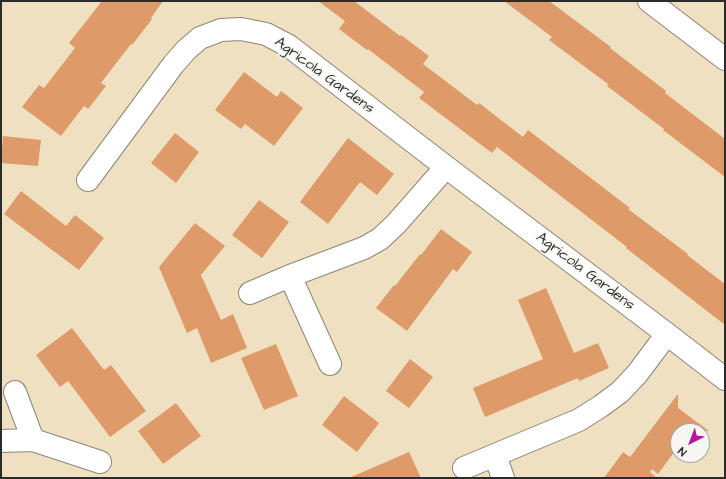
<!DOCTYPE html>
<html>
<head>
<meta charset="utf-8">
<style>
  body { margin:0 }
  #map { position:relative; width:726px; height:479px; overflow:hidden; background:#eee0c1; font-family:"Architects Daughter",sans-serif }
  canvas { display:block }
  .frame { position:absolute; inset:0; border:2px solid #2b2b2b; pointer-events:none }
  .north { position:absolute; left:670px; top:423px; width:40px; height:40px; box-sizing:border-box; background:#f6f6f2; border:1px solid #a5a5a2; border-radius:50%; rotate:222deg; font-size:11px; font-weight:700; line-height:16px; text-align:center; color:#2b2b2b }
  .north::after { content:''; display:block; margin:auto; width:14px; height:18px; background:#b5179e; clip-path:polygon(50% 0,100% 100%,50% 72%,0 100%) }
</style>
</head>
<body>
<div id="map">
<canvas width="726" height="479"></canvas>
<div class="frame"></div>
<div class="north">N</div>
</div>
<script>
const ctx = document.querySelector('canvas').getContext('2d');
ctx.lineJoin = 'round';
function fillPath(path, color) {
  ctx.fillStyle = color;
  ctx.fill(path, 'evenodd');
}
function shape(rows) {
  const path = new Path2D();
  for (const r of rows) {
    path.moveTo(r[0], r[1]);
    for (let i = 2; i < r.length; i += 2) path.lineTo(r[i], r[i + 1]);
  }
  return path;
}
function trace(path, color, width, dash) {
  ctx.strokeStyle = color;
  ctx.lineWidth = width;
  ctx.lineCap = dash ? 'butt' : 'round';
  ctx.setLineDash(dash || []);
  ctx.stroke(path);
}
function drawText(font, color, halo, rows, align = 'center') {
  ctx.font = font + ' "Architects Daughter",sans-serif';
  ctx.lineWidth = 3.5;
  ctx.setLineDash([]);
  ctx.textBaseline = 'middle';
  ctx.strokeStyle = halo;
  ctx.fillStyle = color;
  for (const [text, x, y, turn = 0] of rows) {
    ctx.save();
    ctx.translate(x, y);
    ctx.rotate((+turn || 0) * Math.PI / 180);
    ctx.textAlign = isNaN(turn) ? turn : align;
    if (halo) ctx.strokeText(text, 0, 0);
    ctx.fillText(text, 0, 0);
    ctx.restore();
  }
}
fillPath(shape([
  [102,1,163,1,151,18,152,19,132,45,131,44,101,83,106,86,88,109,84,106,61,136,22,107,39,85,44,88,75,48,69,43],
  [318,1,354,1,400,36,401,35,429,56,423,64,477,105,479,103,523,137,528,130,630,208,628,209,688,254,687,255,725,284,725,325,626,248,627,247,497,147,492,153,419,98,424,92,368,49,367,50,339,29,345,21],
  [504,1,549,1,611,47,610,48,666,91,665,93,725,139,725,177,663,130,664,129,607,86,608,84,549,40,552,37],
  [244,72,277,97,281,91,303,108,274,146,245,124,241,129,215,110],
  [175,133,199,152,176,183,151,163],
  [3,136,41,140,38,166,1,163],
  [348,138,394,174,377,195,360,182,328,224,300,202],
  [21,191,66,226,75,215,104,238,79,270,4,214],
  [259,200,289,222,262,258,232,235],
  [195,223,225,246,201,275,221,320,233,314,247,348,211,363,197,328,187,333,159,267],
  [441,229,472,252,457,272,453,269,407,331,376,308,394,285,395,286,420,254,421,255],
  [546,288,574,353,598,343,609,368,579,381,578,378,485,417,473,388,543,359,518,300],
  [72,328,104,370,111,365,146,411,110,437,68,381,60,387,36,355],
  [276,344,298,396,264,410,241,358],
  [410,359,433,377,409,408,386,391],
  [678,394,678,408,709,431,678,431,678,447,658,474,652,469,650,472,657,478,604,478,623,452,630,457],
  [344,396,379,423,357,452,322,425],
  [176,403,201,436,163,464,138,431],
  [409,452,421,478,349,478]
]), '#de9a69');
const minor = shape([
  [649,1,725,59],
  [88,180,173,65,186,50,200,38,221,30,241,29,266,34,289,46,446,167,667,334,725,379],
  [290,276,330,364],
  [250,293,290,276,364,248,380,239,396,224,446,167],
  [15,392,33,440,100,462],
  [1,441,33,440],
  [495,455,503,478],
  [464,468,579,420,601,406,620,392,637,374,667,334]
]);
trace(minor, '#8c8676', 24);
trace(minor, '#fff', 22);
drawText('15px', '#2b2b2b', '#f6f6f2', [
  ["Agricola Gardens",324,76,36],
  ["Agricola Gardens",585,272,37]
]);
</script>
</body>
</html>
